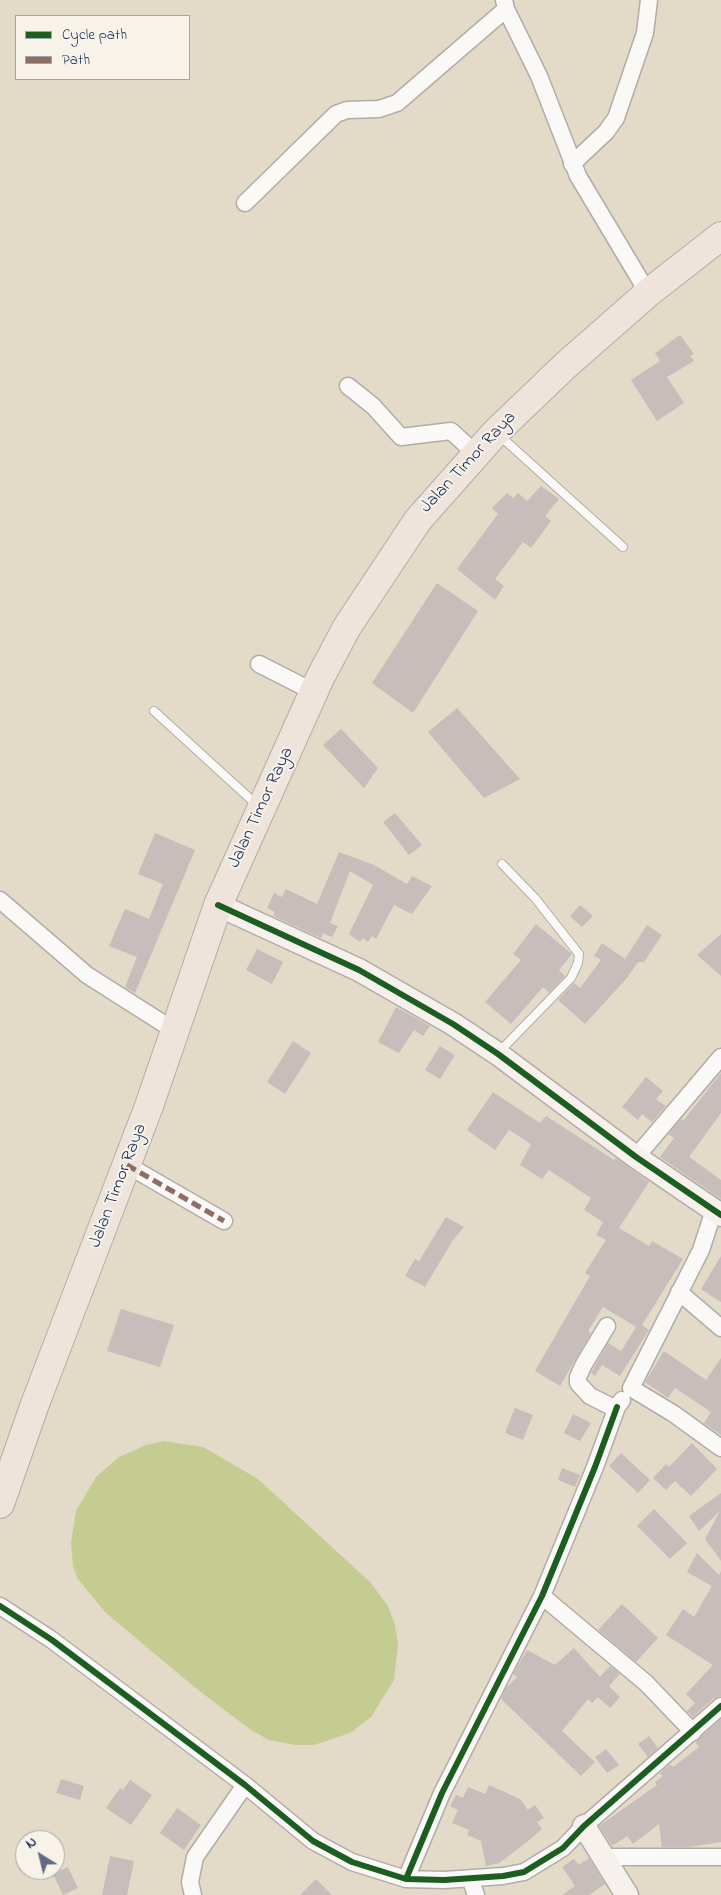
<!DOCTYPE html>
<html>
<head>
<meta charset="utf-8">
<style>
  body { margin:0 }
  #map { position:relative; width:721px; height:1895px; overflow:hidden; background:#e3dac8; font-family:"Indie Flower",sans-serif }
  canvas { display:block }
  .legend { position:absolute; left:15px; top:15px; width:175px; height:65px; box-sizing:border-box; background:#f7f3e8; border:1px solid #9fa5b1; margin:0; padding:6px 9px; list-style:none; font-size:15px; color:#1b2f5e }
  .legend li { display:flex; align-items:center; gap:10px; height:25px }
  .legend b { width:25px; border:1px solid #9fa5b1 }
  .north { position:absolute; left:15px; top:1830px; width:50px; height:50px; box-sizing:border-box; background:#f7f3e8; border:1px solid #9fa5b1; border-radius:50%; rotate:324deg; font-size:14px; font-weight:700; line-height:20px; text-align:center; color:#1b2f5e }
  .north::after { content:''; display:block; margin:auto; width:18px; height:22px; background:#616b83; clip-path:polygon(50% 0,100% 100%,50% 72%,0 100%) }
</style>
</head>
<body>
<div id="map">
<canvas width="721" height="1895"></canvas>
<ul class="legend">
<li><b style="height:6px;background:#1b5e20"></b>Cycle path</li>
<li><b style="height:6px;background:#8d6e63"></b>Path</li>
</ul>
<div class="north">N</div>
</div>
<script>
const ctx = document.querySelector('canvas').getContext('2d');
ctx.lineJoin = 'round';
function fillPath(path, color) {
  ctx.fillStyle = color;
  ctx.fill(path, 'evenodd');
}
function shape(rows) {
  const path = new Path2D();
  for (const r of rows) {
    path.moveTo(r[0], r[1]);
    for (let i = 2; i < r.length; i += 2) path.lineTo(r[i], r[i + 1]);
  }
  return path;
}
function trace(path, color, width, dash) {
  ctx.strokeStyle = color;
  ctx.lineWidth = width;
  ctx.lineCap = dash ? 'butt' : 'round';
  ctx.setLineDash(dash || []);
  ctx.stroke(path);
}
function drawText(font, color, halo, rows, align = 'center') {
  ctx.font = font + ' "Indie Flower",sans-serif';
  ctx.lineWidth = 4;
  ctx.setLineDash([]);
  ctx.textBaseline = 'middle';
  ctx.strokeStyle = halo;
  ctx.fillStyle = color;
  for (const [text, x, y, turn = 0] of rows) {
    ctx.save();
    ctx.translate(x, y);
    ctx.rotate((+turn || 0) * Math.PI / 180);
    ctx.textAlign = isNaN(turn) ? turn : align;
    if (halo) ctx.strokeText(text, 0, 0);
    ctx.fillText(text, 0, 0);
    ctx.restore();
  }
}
fillPath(shape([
  [164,1441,203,1447,258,1479,370,1582,388,1606,395,1625,398,1644,394,1680,371,1717,350,1733,314,1745,296,1745,269,1740,251,1730,193,1686,105,1612,78,1579,73,1567,71,1542,76,1511,96,1477,119,1457,146,1445]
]), '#c5cc92');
fillPath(shape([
  [680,335,694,354,690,356,694,361,667,377,684,403,657,421,631,380,660,361,655,353],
  [541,486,559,499,545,516,551,521,531,548,523,542,495,579,504,586,495,600,457,569,498,514,492,508,507,493,513,498,518,493,527,501],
  [437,583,478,611,413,713,372,683],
  [457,708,520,779,484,798,428,732],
  [341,729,378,768,364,788,323,745],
  [395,813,422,845,409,855,383,822],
  [155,833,195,850,135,993,125,987,137,957,109,946,125,909,149,919,163,884,138,874],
  [339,852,374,865,407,884,412,876,432,886,412,914,394,905,376,939,372,936,368,942,363,938,360,942,349,934,373,885,350,871,330,923,338,926,332,937,323,933,321,938,273,916,275,912,267,908,274,893,282,897,286,889,317,904],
  [580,905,593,916,582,927,570,916],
  [536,924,572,954,559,970,565,976,549,993,543,987,511,1024,485,1002,521,960,513,954],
  [647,925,662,935,644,962,638,962,627,978,585,1024,558,1000,574,983,580,988,601,960,594,956,602,943,625,959],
  [721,934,721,976,697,955],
  [257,949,283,962,272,984,246,970],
  [396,1007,430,1026,423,1036,414,1030,399,1053,378,1042],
  [293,1041,311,1053,285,1094,267,1082],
  [440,1046,455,1055,440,1079,425,1070],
  [721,1073,721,1113,689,1157,721,1180,721,1199,660,1157,674,1138,668,1134,681,1119,683,1121],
  [646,1077,663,1091,656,1099,666,1106,652,1122,642,1114,638,1120,622,1107],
  [493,1092,540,1123,546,1116,614,1160,616,1158,649,1182,619,1228,649,1246,652,1241,683,1259,642,1325,649,1330,620,1376,602,1365,595,1376,591,1373,608,1343,621,1351,636,1327,603,1307,588,1331,591,1333,560,1386,535,1371,590,1276,585,1273,606,1240,596,1235,603,1222,584,1210,591,1198,549,1170,542,1179,520,1165,531,1144,509,1130,495,1150,467,1130],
  [446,1217,464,1227,453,1240,425,1287,405,1276,415,1259,419,1261],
  [721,1256,721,1302,701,1289],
  [121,1309,174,1325,160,1367,107,1351],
  [664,1351,706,1380,721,1358,721,1435,704,1423,711,1412,675,1388,668,1398,645,1382],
  [515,1408,533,1415,523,1440,505,1433],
  [573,1414,591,1423,580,1441,564,1433],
  [692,1443,717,1469,691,1496,675,1481,666,1490,653,1478,666,1464,669,1467],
  [621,1453,650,1480,638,1493,609,1466],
  [562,1468,580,1475,575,1487,558,1480],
  [721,1493,721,1561,705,1539,720,1511,699,1531,689,1516],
  [654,1509,687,1543,670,1559,637,1526],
  [697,1553,719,1575,721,1571,721,1696,714,1698,693,1717,687,1711,695,1703,686,1694,713,1665,666,1635,683,1609,694,1617,712,1586,687,1572],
  [622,1604,658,1638,636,1662,598,1630],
  [574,1648,600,1677,610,1666,620,1674,609,1686,620,1697,610,1708,598,1697,592,1703,588,1699,562,1731,595,1762,581,1776,501,1699,506,1688,517,1677,513,1674,527,1650,555,1665],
  [721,1719,721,1842,689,1847,662,1847,659,1824,633,1844,627,1836,612,1846,599,1826,657,1785,655,1782,663,1776,660,1773,670,1764,673,1767,699,1747,695,1742],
  [649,1736,658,1748,648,1757,638,1744],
  [606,1749,619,1765,607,1773,595,1757],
  [61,1779,84,1786,80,1800,56,1793],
  [130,1780,152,1795,131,1825,106,1808,120,1788,123,1790],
  [489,1785,520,1799,528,1810,535,1805,544,1818,537,1822,542,1829,527,1842,499,1863,486,1866,481,1841,467,1835,469,1830,452,1823,458,1810,450,1806,456,1795,463,1798,468,1787,485,1794],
  [177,1808,201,1825,184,1850,160,1833],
  [110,1856,134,1861,127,1895,102,1895],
  [589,1858,605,1884,589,1895,562,1895,575,1886,562,1867,574,1859,579,1865],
  [68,1867,78,1888,63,1895,53,1874],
  [316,1879,332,1895,300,1895]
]), '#c7bdbb');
const lane = shape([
  [499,435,623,547],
  [154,711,257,805],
  [499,1052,571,978,578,963,579,954,535,898,502,864]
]);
const street = shape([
  [504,0,506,9,539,76,578,176,648,293],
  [572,164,606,132,616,118,645,33,649,0],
  [245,203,336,114,347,110,379,109,397,103,506,9],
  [348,386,373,406,401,437,451,431,475,453],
  [259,664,314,692],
  [0,900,87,975,175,1031],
  [636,1157,721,1057],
  [127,1165,224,1221],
  [714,1210,701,1250,631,1388,674,1414,721,1448],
  [679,1292,721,1328],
  [607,1326,584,1364,578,1377,578,1383,590,1396,610,1406,617,1407,622,1400],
  [542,1596,646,1683,693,1732],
  [0,1606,52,1640,245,1785,313,1841,352,1862,406,1879,444,1880,503,1876,524,1872,563,1848,584,1826,721,1706],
  [604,1857,721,1857],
  [470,1878,476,1895],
  [406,1879,442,1793,542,1596,595,1467,617,1407],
  [193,1895,190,1882,195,1857,245,1785]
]);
const secondary = shape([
  [218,905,359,970,453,1024,498,1054,636,1157,721,1215],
  [584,1826,627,1895]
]);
const highway = shape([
  [0,1504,35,1404,149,1106,218,905,320,678,347,627,418,520,496,432,566,365,648,293,721,236]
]);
trace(lane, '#b1ada6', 10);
trace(street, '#b1ada6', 19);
trace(secondary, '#b1ada6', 25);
trace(highway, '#b1ada6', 30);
trace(lane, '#fbf9f7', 8);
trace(street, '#fbf9f7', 16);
trace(secondary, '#f6f1ed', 22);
trace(highway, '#eee4dc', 28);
trace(shape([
  [127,1165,224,1221]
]), '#8d6e63', 5, [10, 5]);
trace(shape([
  [218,905,359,970,453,1024,498,1054,636,1157,721,1215],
  [0,1606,52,1640,245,1785,313,1841,352,1862,406,1879,444,1880,503,1876,524,1872,563,1848,584,1826,721,1706],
  [406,1879,442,1793,542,1596,595,1467,617,1407]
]), '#1b5e20', 6);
drawText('18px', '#1b2f5e', '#f7f3e8', [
  ["Jalan Timor Raya",469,463,-47],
  ["Jalan Timor Raya",262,808,-65],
  ["Jalan Timor Raya",119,1186,-69]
]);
</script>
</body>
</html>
